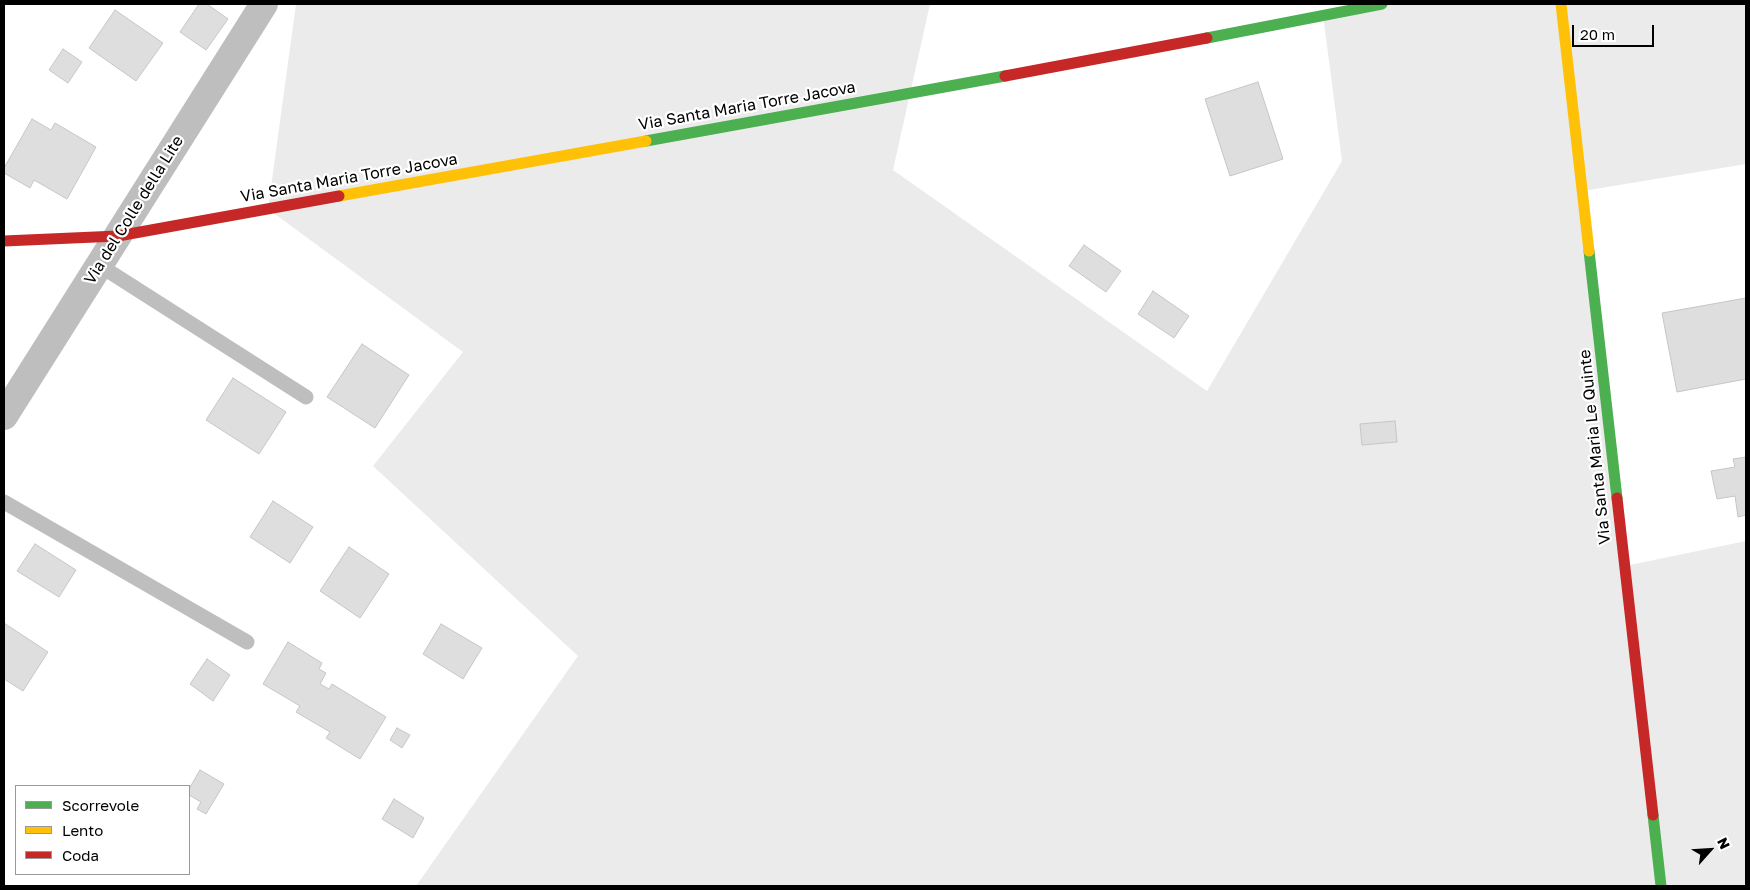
<!DOCTYPE html>
<html>
<head>
<meta charset="utf-8">
<style>
  body { margin:0 }
  #map { position:relative; width:1750px; height:890px; overflow:hidden; background:#fff; font-family:"Golos Text",sans-serif }
  canvas { display:block }
  .frame { position:absolute; inset:0; border:5px solid #000; pointer-events:none }
  .legend { position:absolute; left:15px; top:785px; width:175px; height:90px; box-sizing:border-box; background:#fff; border:1px solid #999; margin:0; padding:6px 9px; list-style:none; font-size:15px; color:#000 }
  .legend li { display:flex; align-items:center; gap:10px; height:25px }
  .legend b { width:25px; border:1px solid #999 }
  .north { position:absolute; left:1685px; top:825px; width:50px; height:50px; -webkit-text-stroke:4px #fff; paint-order:stroke; rotate:64deg; font-size:14px; font-weight:700; line-height:20px; text-align:center; color:#000 }
  .north::after { content:''; display:block; margin:auto; width:18px; height:22px; background:#000; clip-path:polygon(50% 0,100% 100%,50% 72%,0 100%) }
  .scale { position:absolute; left:1572px; top:25px; width:82px; height:22px; box-sizing:border-box; border:2px solid #000; border-top:0; padding-left:6px; font-size:15px; line-height:18px; white-space:nowrap; color:#000; -webkit-text-stroke:4px #fff; paint-order:stroke }
</style>
</head>
<body>
<div id="map">
<canvas width="1750" height="890"></canvas>
<div class="frame"></div>
<ul class="legend">
<li><b style="height:6px;background:#4caf50"></b>Scorrevole</li>
<li><b style="height:6px;background:#ffc107"></b>Lento</li>
<li><b style="height:6px;background:#c62828"></b>Coda</li>
</ul>
<div class="north">N</div>
<div class="scale">20 m</div>
</div>
<script>
const ctx = document.querySelector('canvas').getContext('2d');
ctx.lineJoin = 'round';
function fillPath(path, color) {
  ctx.fillStyle = color;
  ctx.fill(path, 'evenodd');
}
function shape(rows) {
  const path = new Path2D();
  for (const r of rows) {
    path.moveTo(r[0], r[1]);
    for (let i = 2; i < r.length; i += 2) path.lineTo(r[i], r[i + 1]);
  }
  return path;
}
function trace(path, color, width, dash) {
  ctx.strokeStyle = color;
  ctx.lineWidth = width;
  ctx.lineCap = dash ? 'butt' : 'round';
  ctx.setLineDash(dash || []);
  ctx.stroke(path);
}
function drawText(font, color, halo, rows, align = 'center') {
  ctx.font = font + ' "Golos Text",sans-serif';
  ctx.lineWidth = 4.5;
  ctx.setLineDash([]);
  ctx.textBaseline = 'middle';
  ctx.strokeStyle = halo;
  ctx.fillStyle = color;
  for (const [text, x, y, turn = 0] of rows) {
    ctx.save();
    ctx.translate(x, y);
    ctx.rotate((+turn || 0) * Math.PI / 180);
    ctx.textAlign = isNaN(turn) ? turn : align;
    if (halo) ctx.strokeText(text, 0, 0);
    ctx.fillText(text, 0, 0);
    ctx.restore();
  }
}
fillPath(shape([
  [296,4,930,4,893,170,1207,391,1342,161,1323,15,1382,4,1746,4,1746,164,1583,191,1625,566,1746,541,1746,886,416,886,578,656,373,466,463,352,268,209]
]), '#ebebeb');
const building = shape([
  [199,4,207,4,228,19,206,50,180,32,199,4],
  [115,10,163,43,136,81,89,48,115,10],
  [63,49,82,62,68,83,49,70,63,49],
  [1258,82,1283,159,1230,176,1205,99,1258,82],
  [32,119,51,130,55,123,96,147,67,199,34,180,30,188,4,173,4,168,32,119],
  [1084,245,1121,271,1106,292,1069,266,1084,245],
  [1153,291,1189,316,1174,338,1138,314,1153,291],
  [1746,298,1746,379,1677,392,1662,313,1746,298],
  [362,344,409,375,375,428,327,397,362,344],
  [233,378,286,412,259,454,206,420,233,378],
  [1395,421,1397,442,1362,445,1360,424,1395,421],
  [1746,457,1746,515,1738,517,1735,496,1717,499,1711,471,1735,467,1733,459,1746,457],
  [273,501,313,527,290,563,250,537,273,501],
  [35,544,76,570,59,597,17,571,35,544],
  [349,547,389,574,360,618,320,591,349,547],
  [4,623,48,652,23,691,4,679,4,623],
  [441,624,482,648,463,679,423,654,441,624],
  [288,642,322,663,319,669,326,673,320,684,329,689,332,684,386,717,360,759,326,738,330,732,296,712,300,706,263,684,288,642],
  [207,659,230,675,213,701,190,684,207,659],
  [397,728,410,735,402,748,390,740,397,728],
  [200,770,224,784,206,814,197,809,201,802,189,795,189,789,200,770],
  [394,799,424,818,413,838,382,819,394,799]
]);
fillPath(building, '#dedede');
trace(building, '#c6c6c6', 1);
trace(shape([
  [99,265,306,397],
  [4,502,247,642]
]), '#bebebe', 15);
trace(shape([
  [4,416,264,4]
]), '#bebebe', 28);
trace(shape([
  [1207,38,1382,4],
  [646,141,1005,76],
  [1589,251,1617,498],
  [1653,815,1661,886]
]), '#4caf50', 11);
trace(shape([
  [1561,4,1589,251],
  [339,196,646,141]
]), '#ffc107', 11);
trace(shape([
  [1005,76,1207,38],
  [4,241,118,236,339,196],
  [1617,498,1653,815]
]), '#c62828', 11);
drawText('16px', '#000', '#fff', [
  ["Via Santa Maria Torre Jacova",747,106,-10],
  ["Via Santa Maria Torre Jacova",349,178,-10],
  ["Via del Colle della Lite",134,210,-58],
  ["Via Santa Maria Le Quinte",1595,447,-96]
]);
</script>
</body>
</html>
